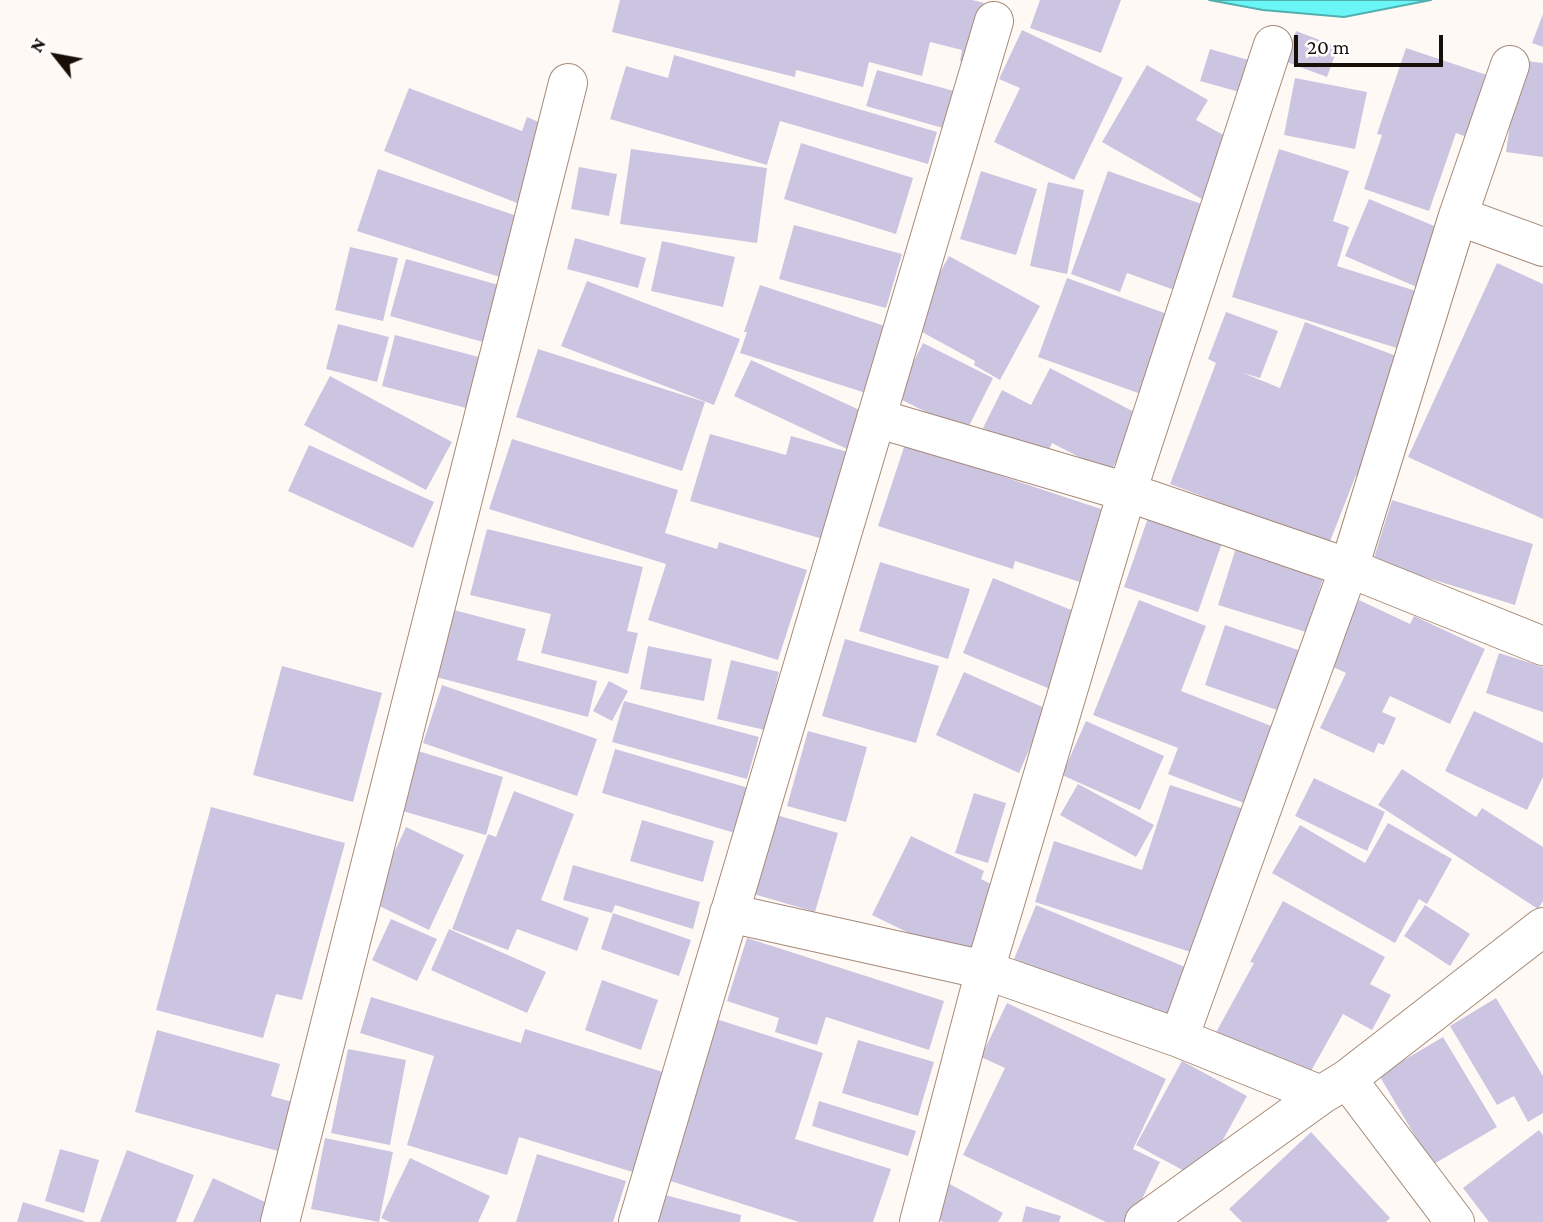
<!DOCTYPE html>
<html>
<head>
<meta charset="utf-8">
<style>
  body { margin:0 }
  #map { position:relative; width:1543px; height:1222px; overflow:hidden; background:#fff9f5; font-family:"Crimson Pro",serif }
  canvas { display:block }
  .north { position:absolute; left:21px; top:21px; width:70px; height:70px; -webkit-text-stroke:5px #fff; paint-order:stroke; rotate:301deg; font-size:19px; font-weight:700; line-height:28px; text-align:center; color:#180f08 }
  .north::after { content:''; display:block; margin:auto; width:24px; height:32px; background:#180f08; clip-path:polygon(50% 0,100% 100%,50% 72%,0 100%) }
  .scale { position:absolute; left:1294px; top:35px; width:149px; height:32px; box-sizing:border-box; border:4px solid #180f08; border-top:0; padding-left:9px; font-size:21px; line-height:24px; white-space:nowrap; color:#180f08; -webkit-text-stroke:5px #fff; paint-order:stroke }
</style>
</head>
<body>
<div id="map">
<canvas width="1543" height="1222"></canvas>
<div class="north">N</div>
<div class="scale">20 m</div>
</div>
<script>
const ctx = document.querySelector('canvas').getContext('2d');
ctx.lineJoin = 'round';
function fillPath(path, color) {
  ctx.fillStyle = color;
  ctx.fill(path, 'evenodd');
}
function shape(rows) {
  const path = new Path2D();
  for (const r of rows) {
    path.moveTo(r[0], r[1]);
    for (let i = 2; i < r.length; i += 2) path.lineTo(r[i], r[i + 1]);
  }
  return path;
}
function trace(path, color, width, dash) {
  ctx.strokeStyle = color;
  ctx.lineWidth = width;
  ctx.lineCap = dash ? 'butt' : 'round';
  ctx.setLineDash(dash || []);
  ctx.stroke(path);
}
const water = shape([
  [1209,0,1431,0,1344,17,1263,10,1209,0]
]);
fillPath(water, '#6af5f6');
trace(water, '#51b0af', 2);
fillPath(shape([
  [620,0,972,0,985,3,969,64,960,61,962,50,930,42,922,76,869,62,863,87,796,70,795,77,612,32],
  [1040,0,1121,0,1101,53,1030,28],
  [1543,14,1543,47,1532,43],
  [1022,30,1123,78,1074,180,994,142,1020,88,999,79],
  [1296,31,1338,47,1327,77,1284,61],
  [1406,48,1487,75,1467,137,1456,133,1429,211,1364,189,1382,135,1377,134],
  [1210,49,1252,61,1243,93,1200,81],
  [674,55,937,132,928,164,780,121,767,165,610,119,626,66,668,78],
  [1519,60,1543,63,1543,157,1506,152],
  [1147,65,1208,100,1196,120,1240,144,1207,202,1102,142],
  [877,70,954,91,943,128,866,106],
  [1295,78,1367,92,1355,149,1284,135],
  [409,88,522,131,527,117,548,126,517,203,384,151],
  [801,143,913,178,896,234,784,199],
  [631,149,767,168,757,243,620,224],
  [1279,149,1349,171,1333,221,1349,227,1337,266,1419,292,1400,349,1232,297],
  [579,167,617,174,609,216,571,209],
  [378,169,529,220,509,280,357,231],
  [981,171,1037,189,1016,255,960,239],
  [1108,171,1210,207,1180,292,1127,273,1120,292,1071,274],
  [1048,182,1084,190,1067,274,1030,266],
  [1369,199,1444,230,1419,288,1345,256],
  [794,225,902,254,886,308,779,279],
  [575,238,646,258,638,288,567,269],
  [662,241,735,257,723,307,651,291],
  [350,247,398,258,383,321,335,310],
  [949,256,1040,306,1000,380,974,365,975,361,911,326],
  [406,259,506,287,490,344,390,316],
  [1497,263,1543,284,1543,519,1408,457],
  [1067,278,1181,319,1152,398,1038,357],
  [587,281,740,339,714,405,561,346],
  [760,285,891,328,869,394,740,353,747,332,744,332],
  [1226,312,1278,331,1260,378,1243,373,1280,388,1305,322,1410,361,1366,479,1356,475,1329,544,1170,484,1216,363,1208,359],
  [338,324,389,337,377,382,326,369],
  [395,335,479,357,466,408,382,386],
  [923,343,993,378,966,432,896,397],
  [538,349,705,402,682,471,516,417],
  [751,360,864,412,847,449,734,396],
  [1050,368,1140,415,1110,473,1052,443,1044,460,983,428,1002,390,1031,405],
  [330,376,452,442,426,490,304,425],
  [710,434,786,455,791,436,848,452,823,539,690,501],
  [512,439,678,490,665,533,717,549,719,542,807,570,778,660,648,620,666,564,489,509],
  [905,444,1107,511,1083,583,1015,561,1013,569,878,526],
  [309,445,434,502,413,548,288,491],
  [1392,500,1533,544,1515,605,1373,561],
  [1149,515,1223,540,1198,612,1124,587],
  [487,529,643,567,627,631,638,633,628,674,541,653,551,614,470,595],
  [1236,548,1324,576,1306,632,1218,605],
  [880,562,970,589,948,659,859,631],
  [993,578,1086,616,1055,691,963,653],
  [1139,600,1206,626,1181,691,1274,727,1244,803,1168,774,1178,748,1093,715],
  [1359,600,1410,624,1414,616,1485,649,1450,724,1390,696,1382,712,1396,718,1384,745,1378,743,1374,753,1320,728,1346,673,1329,665],
  [454,610,526,629,517,660,597,681,588,717,436,677],
  [1225,625,1301,651,1280,711,1205,685],
  [845,639,939,666,916,743,822,716],
  [648,646,712,659,704,701,640,689],
  [1499,653,1543,667,1543,712,1486,693],
  [731,660,779,672,765,730,717,719],
  [282,666,382,693,353,802,253,775],
  [964,672,1047,709,1019,773,936,735],
  [609,681,628,691,612,721,593,711],
  [442,685,597,739,577,796,423,743],
  [624,701,759,737,747,779,612,742],
  [1474,711,1543,743,1543,777,1527,810,1445,771],
  [1086,721,1164,756,1140,810,1062,775],
  [808,731,867,747,846,822,787,806],
  [615,749,752,789,738,834,602,793],
  [418,751,503,777,486,835,399,810],
  [1402,769,1476,817,1482,808,1543,847,1543,901,1538,909,1378,805],
  [1314,778,1385,812,1367,851,1295,816],
  [1078,784,1154,825,1136,857,1060,815],
  [1170,785,1250,811,1203,956,1035,902,1054,841,1142,870],
  [514,791,574,814,541,900,589,918,577,951,517,929,508,950,452,929,488,834,496,837],
  [974,793,1006,803,988,863,955,853],
  [211,807,345,843,302,1000,276,994,263,1038,156,1010],
  [773,814,838,833,815,912,750,893],
  [642,820,714,841,703,882,630,861],
  [1388,823,1452,859,1427,904,1419,899,1395,943,1272,873,1300,825,1365,863],
  [406,827,464,855,429,930,371,902],
  [911,836,984,871,981,879,1001,889,966,961,872,915],
  [573,865,700,902,693,929,615,905,612,913,563,900],
  [1283,901,1385,957,1370,984,1391,995,1372,1030,1343,1014,1302,1087,1213,1038,1254,963,1250,962],
  [1036,905,1190,969,1167,1023,1014,959],
  [1425,905,1470,934,1450,966,1404,936],
  [613,913,691,940,679,976,601,949],
  [391,919,437,939,417,981,372,960],
  [449,929,546,972,527,1013,431,970],
  [747,938,944,1001,929,1050,826,1017,817,1045,775,1032,779,1018,727,1001],
  [602,980,658,1000,641,1050,585,1030],
  [371,997,521,1043,525,1029,666,1073,636,1173,519,1137,507,1175,407,1145,434,1056,360,1033],
  [1496,998,1543,1076,1543,1113,1528,1122,1514,1096,1497,1105,1450,1026],
  [1007,1003,1166,1079,1133,1149,1160,1162,1131,1222,1106,1222,963,1155,1005,1068,981,1057],
  [716,1019,823,1053,795,1139,891,1169,873,1222,799,1222,664,1179],
  [157,1030,280,1064,271,1096,303,1105,289,1154,135,1112],
  [1443,1037,1497,1127,1432,1165,1379,1075],
  [858,1040,934,1062,918,1116,842,1093],
  [348,1049,406,1060,390,1145,331,1133],
  [1182,1061,1247,1096,1201,1180,1136,1145],
  [819,1101,916,1131,908,1156,812,1126],
  [1539,1130,1543,1135,1543,1222,1489,1222,1463,1188],
  [1311,1132,1390,1218,1386,1222,1242,1222,1229,1209],
  [325,1138,393,1152,379,1222,311,1209],
  [60,1149,99,1160,84,1213,45,1201],
  [127,1150,194,1175,176,1222,100,1222],
  [537,1154,626,1181,613,1222,516,1222],
  [410,1158,490,1196,478,1222,390,1222,381,1218],
  [213,1178,276,1207,269,1222,193,1222],
  [948,1183,1003,1213,998,1222,943,1222,931,1215],
  [665,1195,741,1215,740,1222,658,1222],
  [23,1202,84,1221,84,1222,17,1222],
  [1026,1206,1061,1216,1059,1222,1022,1222]
]), '#ccc5e2');
const minor = shape([
  [1458,216,1543,247],
  [876,418,1127,492,1273,45],
  [729,913,985,970,1179,1038,1321,1095],
  [1179,1038,1349,568,1458,216,1510,65],
  [1347,1079,1455,1222],
  [280,1222,568,83],
  [638,1222,994,21],
  [919,1222,985,970,1127,492,1349,568,1543,646],
  [1144,1222,1321,1095,1347,1079,1543,927]
]);
trace(minor, '#a58a79', 40);
trace(minor, '#fff', 38);
</script>
</body>
</html>
